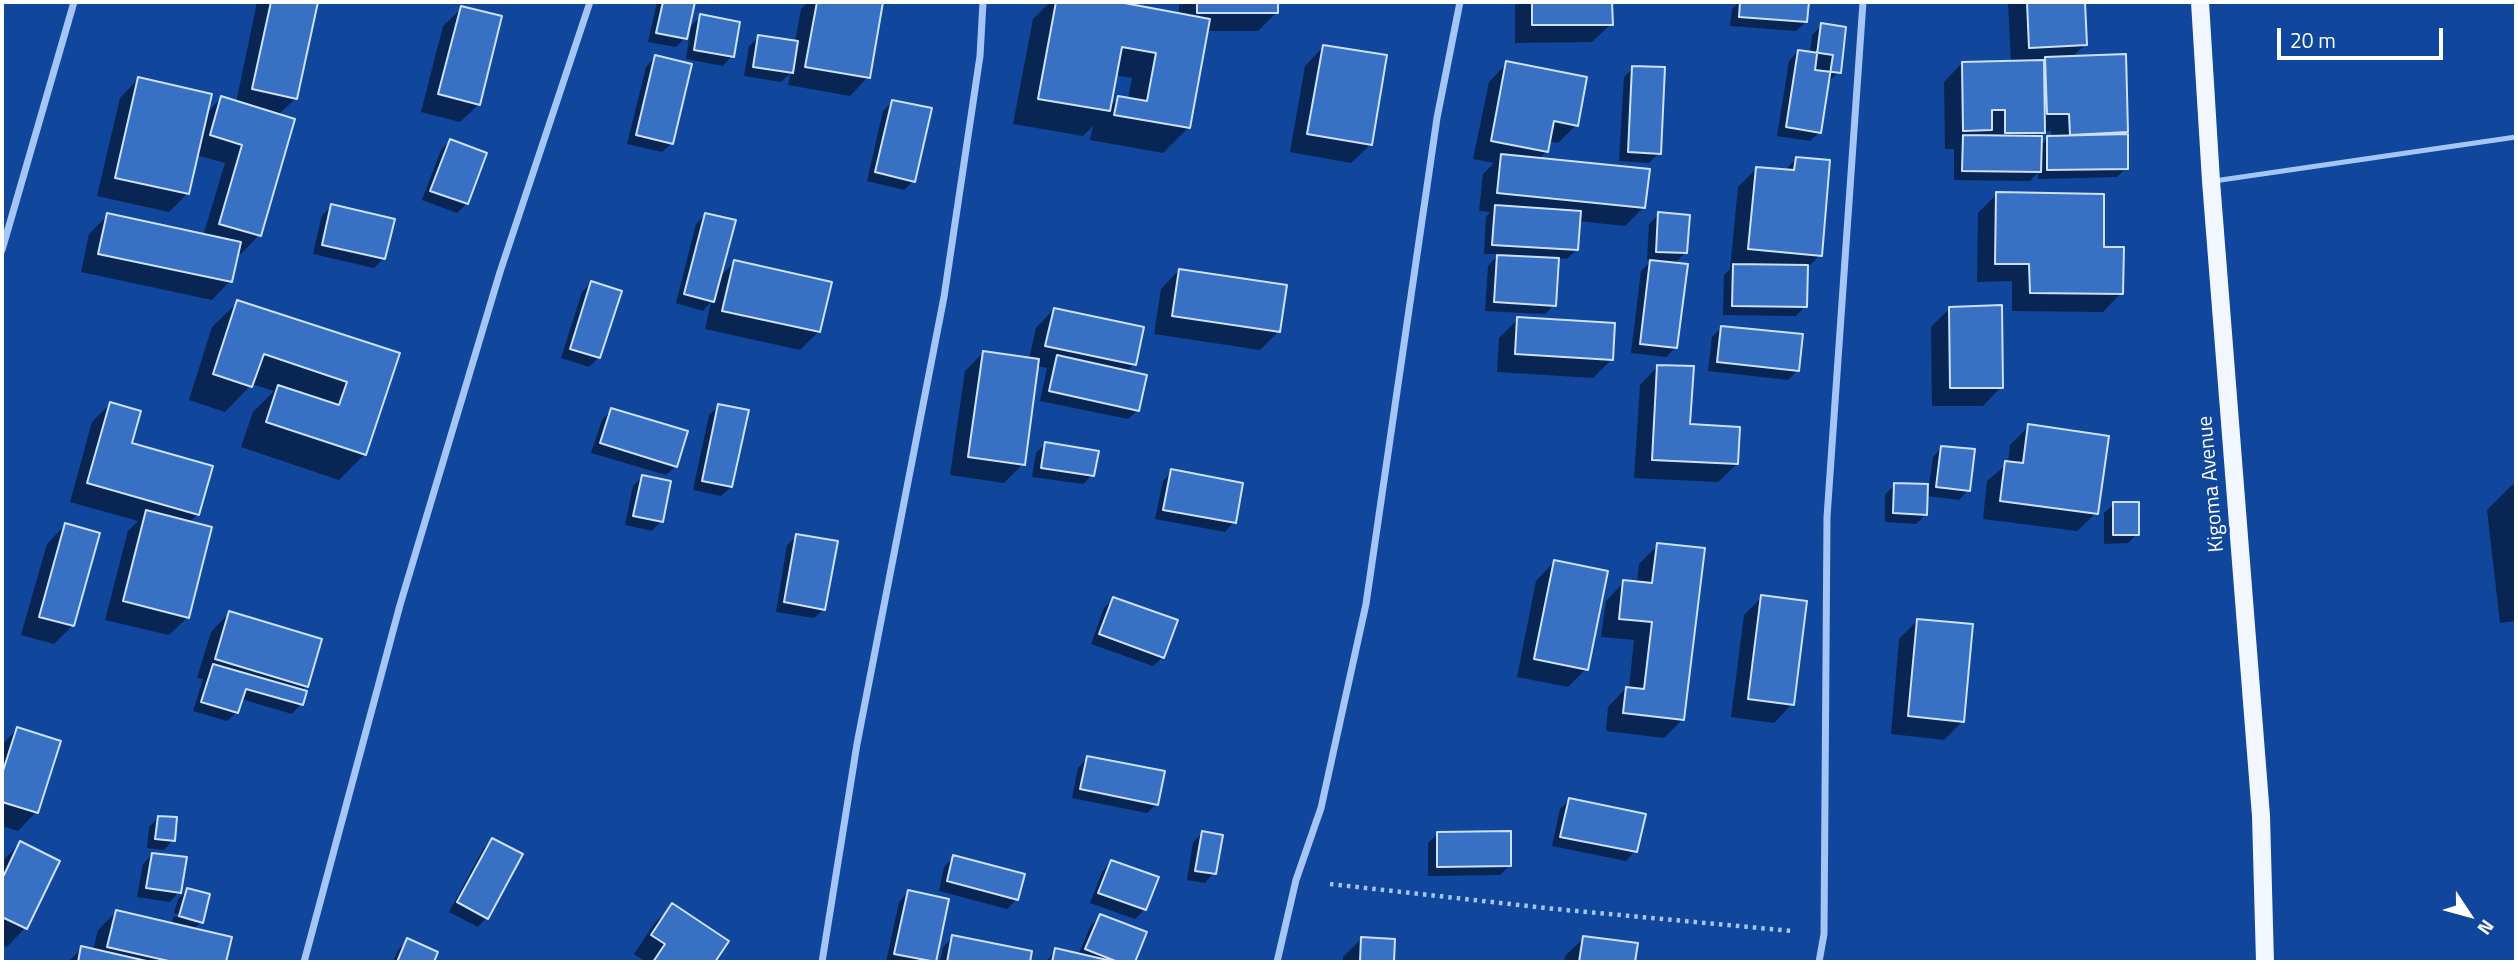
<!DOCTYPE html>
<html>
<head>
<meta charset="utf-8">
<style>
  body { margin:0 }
  #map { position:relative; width:2518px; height:964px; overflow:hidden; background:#10469c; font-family:"Titillium Web",sans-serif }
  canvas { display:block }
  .frame { position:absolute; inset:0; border:4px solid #fff; pointer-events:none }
  .north { position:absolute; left:2434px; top:880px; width:70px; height:70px; -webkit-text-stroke:5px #10469c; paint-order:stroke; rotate:126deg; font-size:19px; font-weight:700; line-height:28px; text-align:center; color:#fff }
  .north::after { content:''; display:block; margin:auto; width:24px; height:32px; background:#fff; clip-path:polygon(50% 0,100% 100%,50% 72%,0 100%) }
  .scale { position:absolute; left:2277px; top:28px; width:166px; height:32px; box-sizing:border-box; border:4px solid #fff; border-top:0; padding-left:9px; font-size:21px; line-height:24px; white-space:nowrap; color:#fff; -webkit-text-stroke:5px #10469c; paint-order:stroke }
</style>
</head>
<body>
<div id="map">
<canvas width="2518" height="964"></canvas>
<div class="frame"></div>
<div class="north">N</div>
<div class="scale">20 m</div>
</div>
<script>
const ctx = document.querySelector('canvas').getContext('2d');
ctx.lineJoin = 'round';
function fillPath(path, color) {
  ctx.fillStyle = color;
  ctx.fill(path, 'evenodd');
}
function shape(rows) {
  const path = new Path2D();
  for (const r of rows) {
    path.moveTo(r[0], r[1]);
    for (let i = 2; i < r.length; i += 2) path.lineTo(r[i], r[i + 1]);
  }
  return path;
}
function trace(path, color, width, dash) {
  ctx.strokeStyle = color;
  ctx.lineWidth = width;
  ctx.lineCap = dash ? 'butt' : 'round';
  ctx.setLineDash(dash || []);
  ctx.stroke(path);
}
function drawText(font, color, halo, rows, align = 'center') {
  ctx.font = font + ' "Titillium Web",sans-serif';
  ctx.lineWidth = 7;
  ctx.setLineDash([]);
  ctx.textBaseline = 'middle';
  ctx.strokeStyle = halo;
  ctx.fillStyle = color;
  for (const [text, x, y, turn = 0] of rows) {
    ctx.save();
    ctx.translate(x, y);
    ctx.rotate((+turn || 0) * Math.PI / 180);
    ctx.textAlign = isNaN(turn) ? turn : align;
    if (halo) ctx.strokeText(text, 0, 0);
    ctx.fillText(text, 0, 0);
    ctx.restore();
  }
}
fillPath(shape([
  [257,2,316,2,296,98,278,115,259,235,241,254,237,252,230,281,212,300,81,272,89,234,108,215,203,236,225,163,196,155,188,193,169,212,97,196,120,98,138,79,206,114,221,98,236,103],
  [657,2,693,2,685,38,676,47,648,42],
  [808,2,881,2,868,77,850,96,788,85,790,74,781,82,744,76,749,46,759,37,795,42,801,9],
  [1050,2,1105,2,1179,15,1179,2,1277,2,1277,12,1258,31,1206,31,1188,128,1163,153,1090,140,1093,126,1083,136,1013,124,1033,19],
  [1115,75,1132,78,1128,99,1119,98,1109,107],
  [1515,2,1611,2,1611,24,1592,42,1515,43],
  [1740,2,1808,2,1806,22,1796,31,1730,26,1732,9],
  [2008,2,2084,2,2086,44,2071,58,2126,132,2122,136,2126,168,2117,177,2038,179,2038,173,2030,181,1954,180,1954,149,1945,149,1944,82,1962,63,2011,63],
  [2051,131,2052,138,2048,138,2040,146,2040,135,2044,132],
  [462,8,479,104,460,122,421,112,443,26],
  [701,16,732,56,723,66,686,59,691,26],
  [1822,25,1839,72,1828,82,1820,132,1810,141,1777,136,1789,61,1798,51,1810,53,1812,35],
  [1323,47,1370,145,1351,163,1290,152,1305,66],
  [655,57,672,143,662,152,627,144,646,67],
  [1507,63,1576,125,1558,143,1549,141,1547,151,1539,159,1643,208,1625,226,1578,221,1577,249,1567,259,1557,258,1554,305,1545,314,1485,311,1488,266,1499,254,1484,254,1486,217,1490,212,1479,211,1483,174,1494,163,1473,159,1489,82],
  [1633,68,1659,153,1649,163,1619,161,1624,77],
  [892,102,913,181,904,190,867,181,883,111],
  [450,141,467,203,457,213,422,200,441,150],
  [1796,159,1820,255,1806,269,1805,306,1796,316,1723,315,1724,275,1730,269,1738,187,1756,169,1784,171],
  [1997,194,2102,249,2121,293,2103,312,2012,311,2012,281,1977,282,1978,213],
  [332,206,384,258,374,268,313,254,322,215],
  [706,214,718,278,735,262,818,332,800,350,705,329,711,302,703,311,676,303,696,224],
  [1659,214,1686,252,1674,264,1676,347,1666,357,1631,353,1641,271,1651,261,1647,260,1649,224],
  [1179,270,1279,331,1260,350,1154,334,1161,289],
  [591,283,599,357,589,367,561,358,582,292],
  [238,302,398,354,365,454,339,480,241,447,253,412,274,391,252,384,225,412,189,400,212,327],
  [1950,308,2001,387,1983,406,1932,406,1931,327],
  [1054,309,1134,364,1126,372,1138,410,1128,419,1040,401,1047,368,1037,366,1023,464,1004,483,950,475,965,371,984,352,1029,359,1036,328],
  [1518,319,1612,359,1593,378,1497,372,1499,338],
  [1721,328,1798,370,1788,380,1708,371,1712,337],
  [1658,366,1689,425,1737,464,1718,482,1634,478,1640,385],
  [110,404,130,444,198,514,189,523,188,617,169,635,105,620,128,531,138,521,70,502,92,422],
  [719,406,731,487,721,496,693,490,709,415],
  [611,410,676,466,666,475,591,453,602,420],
  [2029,426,2096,513,2077,531,1983,519,1987,481,2008,463,2010,445],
  [1045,444,1092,475,1083,484,1032,477,1036,453],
  [1942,447,1968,490,1959,500,1926,496,1926,514,1916,524,1885,522,1885,494,1895,485,1929,486,1933,457],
  [1172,471,1234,522,1225,532,1155,519,1163,481],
  [642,477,661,521,652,531,625,525,633,486],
  [2516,484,2516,621,2500,623,2487,510,2512,485],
  [2114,504,2137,534,2128,543,2104,544,2104,513],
  [65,525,72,626,54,644,21,635,47,544],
  [797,536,824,609,814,618,776,612,787,545],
  [1658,545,1683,719,1664,738,1606,731,1608,707,1626,688,1629,689,1634,640,1601,637,1606,601,1624,582,1637,583,1639,564],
  [1554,562,1586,669,1568,687,1517,677,1536,581],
  [1762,597,1792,704,1774,723,1731,717,1744,615],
  [1113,599,1163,657,1153,666,1091,644,1104,608],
  [229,613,306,686,302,691,301,704,292,714,241,699,237,712,227,721,193,711,203,679,197,678,211,632],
  [1917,621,1963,721,1944,740,1891,734,1899,639],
  [17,729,36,812,18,831,2,826,2,745],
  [1087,758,1157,804,1147,813,1072,798,1078,768],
  [1569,800,1635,851,1626,861,1552,846,1560,809],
  [158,818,173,840,164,850,147,848,149,827],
  [1202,833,1214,873,1205,883,1187,880,1193,842],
  [1438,834,1509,866,1500,875,1428,876,1428,843],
  [492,840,487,917,478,927,449,912,483,849],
  [20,843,58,862,25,928,7,947,2,944,2,862],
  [152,854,179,892,170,902,137,897,143,864],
  [954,857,1017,899,1007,909,939,891,944,867],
  [1111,862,1145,909,1135,919,1090,903,1102,872],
  [188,890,201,922,193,930,230,938,224,962,68,962,82,948,93,951,98,930,116,912,171,925,174,916,197,923,197,919,174,913,178,899],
  [908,892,947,900,935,962,886,962,899,902],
  [673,905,727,941,713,962,646,962,634,954,654,924],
  [1100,916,1145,933,1133,962,1046,962,1056,950,1078,955,1091,925],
  [953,937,1030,953,1028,962,940,962,943,947],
  [1584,938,1636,944,1633,962,1564,962,1565,956],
  [1361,939,1393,941,1392,962,1343,962,1343,957],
  [408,940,436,952,432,962,393,962,398,950]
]), '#0007');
const building = shape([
  [271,2,318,2,297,99,252,89,271,2],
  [663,2,695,2,687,39,656,33,663,2],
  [817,2,883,2,870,78,805,67,817,2],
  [1056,2,1119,2,1210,19,1190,128,1114,115,1118,96,1147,101,1156,53,1122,47,1110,111,1038,99,1056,2],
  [1197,2,1278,2,1278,13,1197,13,1197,2],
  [1532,2,1612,2,1613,25,1532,25,1532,2],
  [1740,2,1809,2,1807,22,1739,17,1740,2],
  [2027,2,2085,2,2087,45,2029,48,2027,2],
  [461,6,502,16,480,105,438,94,461,6],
  [700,14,740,22,734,57,694,50,700,14],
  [1821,23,1846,27,1841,73,1815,70,1821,23],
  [758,35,798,41,793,73,753,67,758,35],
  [1323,45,1387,55,1372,145,1307,134,1323,45],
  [1798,50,1833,55,1821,133,1786,127,1798,50],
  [2126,54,2128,132,2070,135,2069,114,2047,114,2045,57,2126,54],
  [655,55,692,64,673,144,636,135,655,55],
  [2044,60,2045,133,2005,133,2005,110,1992,110,1992,130,1963,131,1962,62,2044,60],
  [1506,61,1587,77,1578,126,1554,121,1548,152,1491,141,1506,61],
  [1632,66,1665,67,1661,154,1628,152,1632,66],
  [138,77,212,94,189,194,115,178,138,77],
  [221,96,295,119,261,236,219,224,242,145,210,135,221,96],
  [892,100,932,108,915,182,875,172,892,100],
  [2128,134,2128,169,2047,170,2047,136,2128,134],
  [1963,135,2042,136,2041,172,1962,171,1963,135],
  [450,139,487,153,468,204,430,191,450,139],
  [1501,154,1650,169,1645,208,1497,193,1501,154],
  [1796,157,1830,160,1822,256,1748,249,1756,167,1794,170,1796,157],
  [1996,192,2104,194,2104,247,2124,247,2123,294,2030,293,2029,264,1995,264,1996,192],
  [331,204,395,219,385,259,322,245,331,204],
  [1495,205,1581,211,1578,250,1492,245,1495,205],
  [1658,212,1690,215,1687,253,1656,252,1658,212],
  [107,213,241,242,232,282,98,254,107,213],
  [705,213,736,220,714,302,684,294,705,213],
  [1497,255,1559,258,1556,306,1494,302,1497,255],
  [734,260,832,282,820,332,722,311,734,260],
  [1650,260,1688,264,1677,348,1640,344,1650,260],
  [1733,264,1808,265,1807,307,1732,306,1733,264],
  [1179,269,1287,285,1280,332,1172,316,1179,269],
  [591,281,622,291,600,358,570,349,591,281],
  [237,300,400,353,366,455,266,422,278,385,339,405,347,382,264,354,252,387,213,374,237,300],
  [2002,305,2003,388,1950,388,1949,307,2002,305],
  [1054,308,1144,327,1136,365,1045,346,1054,308],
  [1517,317,1615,323,1613,360,1515,354,1517,317],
  [1721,326,1803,334,1799,371,1717,362,1721,326],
  [983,351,1039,359,1025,465,968,457,983,351],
  [1057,355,1147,375,1139,411,1049,391,1057,355],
  [1657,365,1694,366,1690,424,1740,427,1738,464,1652,460,1657,365],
  [110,402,141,411,132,443,213,466,199,515,87,483,110,402],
  [718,404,749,410,732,487,702,481,718,404],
  [611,408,688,431,677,467,600,443,611,408],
  [2028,424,2109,436,2098,514,2000,501,2005,461,2023,463,2028,424],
  [1045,442,1099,451,1094,476,1041,468,1045,442],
  [1941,446,1975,449,1970,491,1936,487,1941,446],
  [1171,469,1243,483,1236,523,1163,510,1171,469],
  [642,475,671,481,663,522,633,516,642,475],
  [1894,483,1928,484,1927,515,1893,513,1894,483],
  [2113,502,2139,502,2139,535,2113,535,2113,502],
  [146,510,212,527,189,618,123,601,146,510],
  [65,523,100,533,74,626,39,617,65,523],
  [796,534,838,541,825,610,784,602,796,534],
  [1657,543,1705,548,1684,720,1623,713,1626,687,1644,689,1652,622,1619,619,1623,580,1652,583,1657,543],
  [1554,560,1608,571,1588,670,1534,659,1554,560],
  [1761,595,1807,601,1794,705,1748,699,1761,595],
  [1113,597,1178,620,1164,658,1099,634,1113,597],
  [229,611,322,639,308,687,215,659,229,611],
  [1917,619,1973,624,1964,722,1908,716,1917,619],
  [213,664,307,691,303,705,246,689,238,713,201,702,213,664],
  [17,727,61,741,38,813,2,802,2,774,17,727],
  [1087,756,1165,771,1158,805,1080,789,1087,756],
  [1569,798,1646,814,1637,852,1560,837,1569,798],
  [158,816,177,817,175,841,155,839,158,816],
  [1202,831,1223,835,1216,874,1195,871,1202,831],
  [1511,831,1511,866,1437,867,1437,832,1511,831],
  [492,838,523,854,488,919,457,902,492,838],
  [20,841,60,861,27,929,2,917,2,874,4,875,20,841],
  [152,853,187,857,181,893,146,888,152,853],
  [953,855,1025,874,1018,900,947,881,953,855],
  [1111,860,1159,877,1146,910,1098,893,1111,860],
  [187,888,210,894,203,923,179,916,187,888],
  [908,890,949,899,936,962,894,954,908,890],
  [672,903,729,941,715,962,653,962,665,944,651,935,672,903],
  [116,910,232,937,226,962,173,962,107,947,116,910],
  [1100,914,1147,932,1135,962,1118,962,1085,949,1100,914],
  [952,935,1032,951,1030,962,947,962,952,935],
  [1583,936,1638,943,1635,962,1579,962,1583,936],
  [1361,937,1395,939,1394,962,1360,962,1361,937],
  [407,938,438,952,434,962,397,962,407,938],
  [81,946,151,962,78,962,81,946],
  [1055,948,1116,962,1052,962,1055,948]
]);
fillPath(building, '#3870c4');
trace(building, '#cce1fe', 2);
trace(shape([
  [1330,884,1555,909,1792,931]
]), '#a4c5f5', 4.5, [3.5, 5]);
trace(shape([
  [2214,181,2516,137]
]), '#a4c5f5', 5);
trace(shape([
  [2,250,74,2],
  [304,962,400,605,500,272,590,2],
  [822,962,857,744,944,297,980,56,983,2],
  [1277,962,1296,880,1321,808,1366,604,1437,118,1460,2],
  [1819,962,1824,934,1827,517,1863,2]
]), '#a4c5f5', 7);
trace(shape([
  [2200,2,2211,181,2261,816,2265,962]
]), '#f2f6ff', 18);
drawText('21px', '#fff', '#10469c', [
  ["Kigoma Avenue",2212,484,-95]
]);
</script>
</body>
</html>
